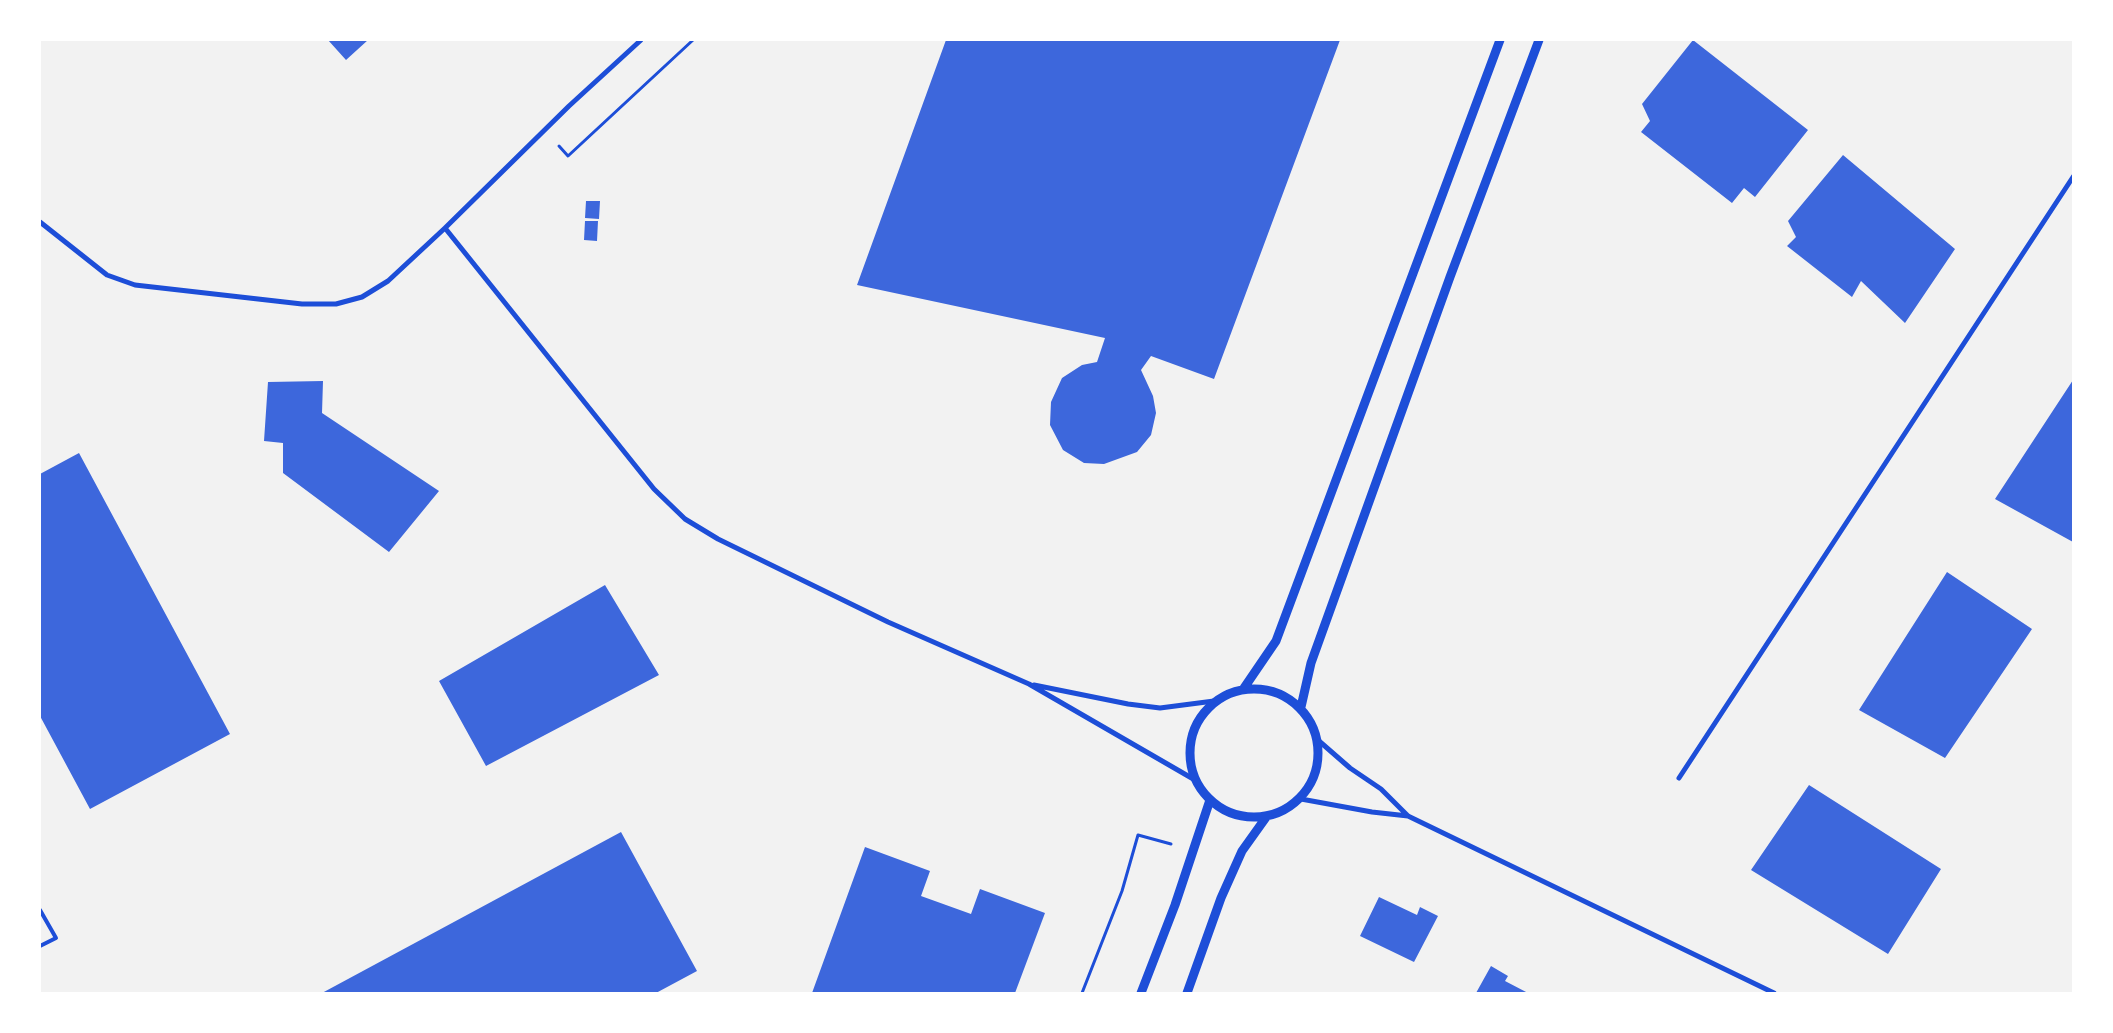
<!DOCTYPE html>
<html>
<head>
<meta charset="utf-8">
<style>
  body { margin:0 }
  #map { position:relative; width:2113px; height:1033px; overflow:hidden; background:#f2f2f2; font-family:Roboto,sans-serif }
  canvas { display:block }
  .frame { position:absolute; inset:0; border:41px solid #fff; pointer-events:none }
</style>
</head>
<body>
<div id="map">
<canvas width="2113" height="1033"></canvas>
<div class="frame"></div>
</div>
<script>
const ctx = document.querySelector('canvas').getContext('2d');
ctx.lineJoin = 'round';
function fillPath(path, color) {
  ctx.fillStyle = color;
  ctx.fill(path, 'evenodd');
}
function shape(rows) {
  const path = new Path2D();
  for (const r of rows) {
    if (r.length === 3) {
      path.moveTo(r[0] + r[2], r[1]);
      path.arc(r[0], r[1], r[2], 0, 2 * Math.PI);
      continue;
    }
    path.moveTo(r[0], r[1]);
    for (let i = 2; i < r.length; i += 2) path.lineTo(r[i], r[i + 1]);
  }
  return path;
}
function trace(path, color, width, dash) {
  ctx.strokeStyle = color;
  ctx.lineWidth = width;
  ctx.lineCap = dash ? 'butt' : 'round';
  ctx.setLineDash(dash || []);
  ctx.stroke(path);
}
fillPath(shape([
  [328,40,368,40,346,60],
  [946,40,1340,40,1214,379,1151,356,1141,370,1153,396,1156,413,1151,435,1137,452,1104,464,1084,463,1063,450,1050,425,1051,402,1062,378,1082,365,1097,362,1105,338,857,285],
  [1693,40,1808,130,1755,197,1744,188,1732,203,1641,132,1650,121,1642,104],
  [1843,155,1955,249,1905,323,1861,281,1852,297,1787,246,1796,237,1788,221],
  [586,201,600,201,599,219,585,218],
  [585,221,598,221,597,241,584,240],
  [2073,380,2073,542,1995,499],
  [323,381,322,413,439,491,389,552,283,473,283,443,264,441,268,382],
  [79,453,230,734,90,809,40,716,40,474],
  [1947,572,2032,629,1945,758,1859,710],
  [605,585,659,675,486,766,439,681],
  [1809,785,1941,869,1888,954,1751,870],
  [621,832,697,971,656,993,322,993],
  [865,847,930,871,921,896,971,914,980,889,1045,913,1015,993,812,993],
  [1379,897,1417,915,1420,907,1438,916,1414,962,1360,936],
  [1491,966,1508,976,1505,981,1528,993,1476,993]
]), '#3d67dc');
trace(shape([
  [559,146,568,156,693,40],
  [1082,993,1122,891,1138,835,1171,844]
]), '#1d4ed8', 3);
trace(shape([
  [40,910,56,938,40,946]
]), '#1d4ed8', 4);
trace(shape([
  [40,222,107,275,135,285,302,304,336,304,362,297,388,281,445,228,654,489,685,519,718,539,888,622,1029,684,1195,780],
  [445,228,569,106,641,40],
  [1034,685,1128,704,1160,708,1214,701],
  [1319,741,1350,768,1381,789,1408,816,1774,993],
  [1679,778,2073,177],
  [1301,799,1372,812,1408,816]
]), '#1d4ed8', 5);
trace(shape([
  [1244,688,1276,641,1500,40],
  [1254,753,64],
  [1301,707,1311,663,1450,277,1539,40],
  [1141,993,1175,905,1210,800],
  [1187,993,1221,898,1242,851,1267,816]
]), '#1d4ed8', 9);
</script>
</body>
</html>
